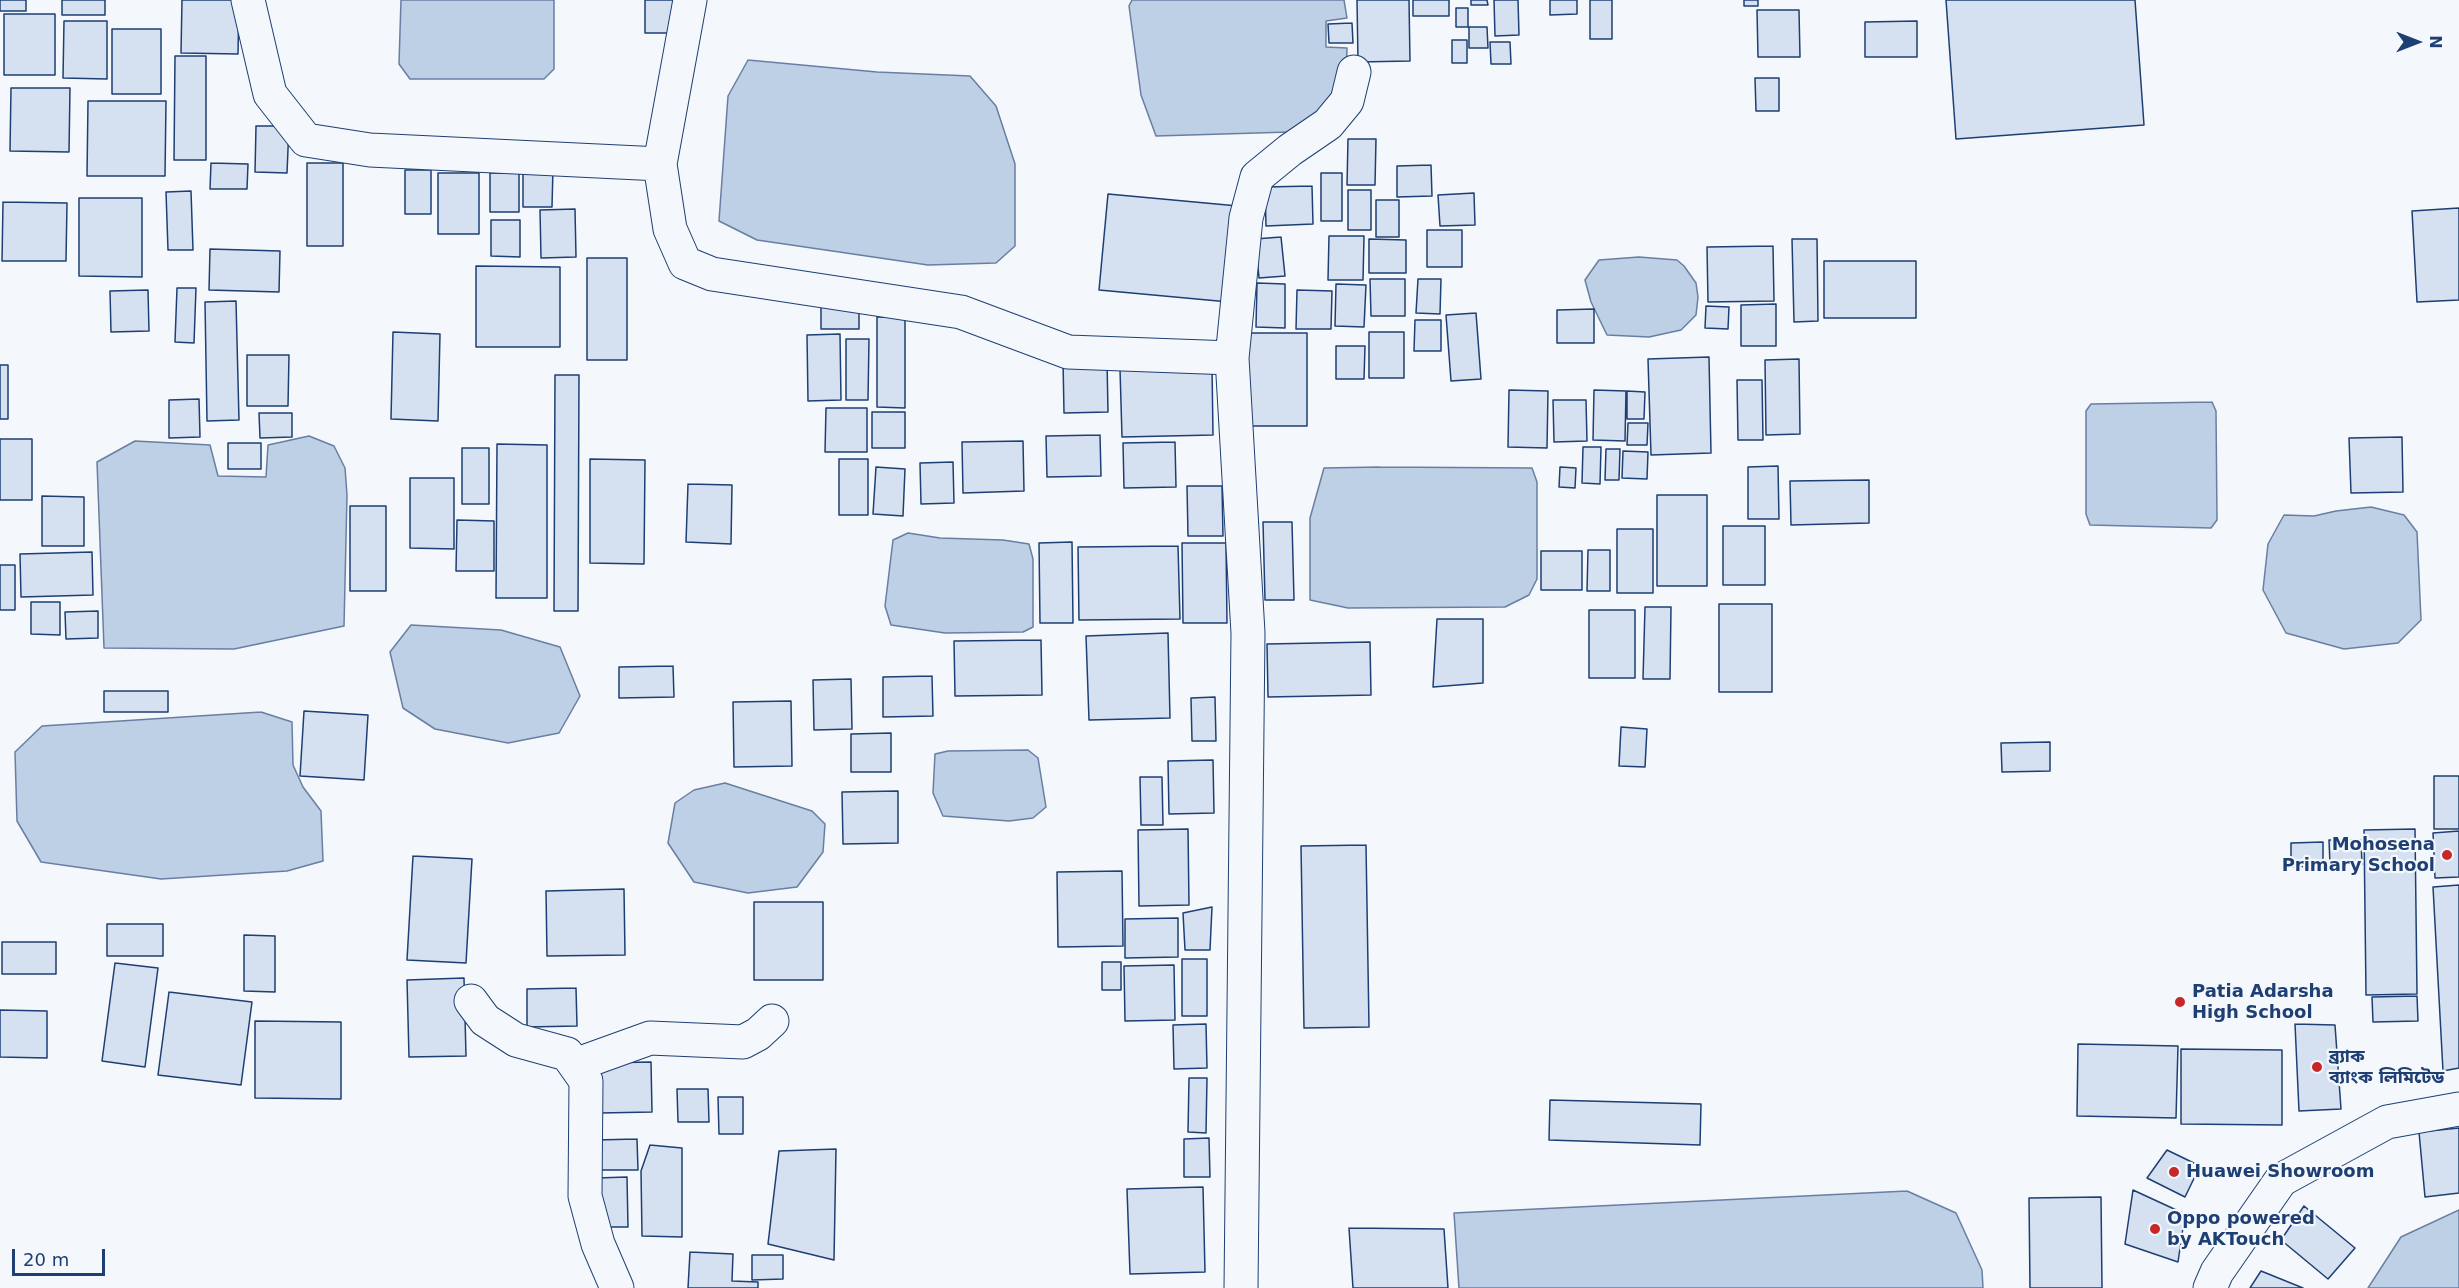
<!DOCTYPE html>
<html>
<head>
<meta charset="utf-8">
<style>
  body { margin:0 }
  #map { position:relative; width:2459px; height:1288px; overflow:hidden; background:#f4f7fb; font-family:"DejaVu Sans",sans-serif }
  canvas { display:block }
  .north { position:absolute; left:2387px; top:12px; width:60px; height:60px; -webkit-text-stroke:4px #f4f7fb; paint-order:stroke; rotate:90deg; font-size:16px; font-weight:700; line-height:24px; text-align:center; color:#1d3f73 }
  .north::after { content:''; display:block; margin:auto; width:21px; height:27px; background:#1d3f73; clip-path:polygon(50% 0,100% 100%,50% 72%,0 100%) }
  .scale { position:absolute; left:12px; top:1249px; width:93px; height:27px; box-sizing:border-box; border:3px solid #1d3f73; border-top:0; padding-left:8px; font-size:18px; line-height:21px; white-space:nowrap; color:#1d3f73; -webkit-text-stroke:4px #f4f7fb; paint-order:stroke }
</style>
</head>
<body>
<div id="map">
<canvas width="2459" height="1288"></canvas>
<div class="north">N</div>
<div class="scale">20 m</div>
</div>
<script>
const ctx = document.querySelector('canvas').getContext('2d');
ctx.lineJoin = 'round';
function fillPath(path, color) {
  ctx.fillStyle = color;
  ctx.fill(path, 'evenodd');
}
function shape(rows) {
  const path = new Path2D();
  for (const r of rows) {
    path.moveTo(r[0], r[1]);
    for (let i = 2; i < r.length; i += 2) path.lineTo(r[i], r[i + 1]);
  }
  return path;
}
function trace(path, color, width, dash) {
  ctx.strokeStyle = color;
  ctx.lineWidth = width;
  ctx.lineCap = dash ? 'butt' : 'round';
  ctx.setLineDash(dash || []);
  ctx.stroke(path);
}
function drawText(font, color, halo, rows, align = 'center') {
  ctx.font = font + ' "DejaVu Sans","Noto Sans Bengali",sans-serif';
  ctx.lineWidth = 4.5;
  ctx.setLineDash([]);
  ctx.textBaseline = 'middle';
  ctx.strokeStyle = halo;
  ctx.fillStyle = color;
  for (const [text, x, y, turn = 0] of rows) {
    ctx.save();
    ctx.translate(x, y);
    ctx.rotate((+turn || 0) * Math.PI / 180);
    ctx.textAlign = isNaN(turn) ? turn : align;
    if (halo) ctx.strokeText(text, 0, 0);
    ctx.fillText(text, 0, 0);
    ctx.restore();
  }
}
const water = shape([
  [401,0,554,0,554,69,544,79,410,79,399,64,401,0],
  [1132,0,1344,0,1347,18,1326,21,1326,47,1347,48,1346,82,1328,112,1290,132,1156,136,1141,95,1129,6,1132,0],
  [748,60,877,72,970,76,996,106,1015,164,1015,246,996,263,928,265,757,240,719,221,728,96,748,60],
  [1639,257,1677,260,1684,266,1696,283,1698,297,1696,315,1681,330,1649,337,1607,335,1591,302,1585,280,1599,260,1639,257],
  [2212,402,2216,411,2217,520,2211,528,2090,525,2086,514,2086,411,2091,404,2212,402],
  [309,436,334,446,345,468,347,495,344,626,234,649,104,648,97,462,135,441,210,445,218,476,266,477,268,445,309,436],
  [1379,467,1532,468,1537,482,1537,579,1529,595,1505,607,1348,608,1310,600,1310,518,1324,468,1379,467],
  [2371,507,2404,515,2417,532,2421,620,2398,643,2344,649,2286,633,2263,590,2268,544,2284,515,2314,516,2336,511,2371,507],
  [908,533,940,538,1003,540,1029,544,1033,559,1033,627,1023,632,945,633,891,625,885,606,893,540,908,533],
  [411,625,501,630,560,647,580,696,559,733,508,743,435,729,403,708,390,652,411,625],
  [261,712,292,722,293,765,303,787,321,811,323,861,287,871,161,879,41,862,17,821,15,752,42,726,261,712],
  [1028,750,1038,758,1046,807,1033,818,1009,821,943,816,933,793,935,754,948,751,1028,750],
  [725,783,812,811,825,824,823,852,797,887,748,893,694,882,668,843,675,803,694,790,725,783],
  [1907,1191,1956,1213,1982,1270,1983,1288,1459,1288,1454,1213,1907,1191],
  [2459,1210,2459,1288,2368,1288,2401,1237,2459,1210]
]);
fillPath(water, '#bed0e5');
trace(water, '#687fa3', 1.5);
const building = shape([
  [0,0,26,0,26,11,0,11,0,0],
  [62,0,105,0,105,15,62,15,62,0],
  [182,0,239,0,238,54,181,53,182,0],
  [645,0,681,0,681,33,645,33,645,0],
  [1357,0,1409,0,1410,61,1358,62,1357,0],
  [1413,0,1449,0,1449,16,1413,16,1413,0],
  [1471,0,1487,0,1488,5,1471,5,1471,0],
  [1494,0,1518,0,1519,35,1495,36,1494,0],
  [1550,0,1577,0,1577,14,1550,15,1550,0],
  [1590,0,1612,0,1612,39,1590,39,1590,0],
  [1744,0,1758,0,1758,6,1744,6,1744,0],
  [1946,0,2135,0,2144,125,1956,139,1946,0],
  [1456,8,1468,8,1468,27,1456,27,1456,8],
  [1757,10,1799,10,1800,57,1758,57,1757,10],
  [4,14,55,14,55,75,4,75,4,14],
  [64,21,107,21,107,79,63,78,64,21],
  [1917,21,1917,57,1865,57,1865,22,1917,21],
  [1352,23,1353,43,1329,43,1328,24,1352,23],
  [1469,27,1487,27,1488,48,1469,48,1469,27],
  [112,29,161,29,161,94,112,94,112,29],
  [1452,40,1467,40,1467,63,1452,63,1452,40],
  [1490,42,1510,42,1511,64,1491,64,1490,42],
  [175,56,206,56,206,160,174,160,175,56],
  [1755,78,1779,78,1779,111,1756,111,1755,78],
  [11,88,70,88,69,152,10,151,11,88],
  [88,101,166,101,165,176,87,176,88,101],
  [256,126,289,126,287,173,255,172,256,126],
  [1348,139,1376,139,1375,185,1347,185,1348,139],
  [211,163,248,164,247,189,210,189,211,163],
  [307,163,343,163,343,246,307,246,307,163],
  [1431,165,1432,196,1397,197,1397,166,1431,165],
  [523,168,553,168,552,207,523,207,523,168],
  [405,170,431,170,431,214,405,214,405,170],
  [438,173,479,173,479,234,438,234,438,173],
  [490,173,519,173,519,212,490,212,490,173],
  [1321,173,1342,173,1342,221,1321,221,1321,173],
  [1312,186,1313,224,1266,226,1265,187,1312,186],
  [1348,190,1371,190,1371,230,1348,230,1348,190],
  [191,191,193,250,168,250,166,192,191,191],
  [1474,193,1475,225,1440,226,1438,195,1474,193],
  [1108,194,1238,206,1229,302,1099,290,1108,194],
  [79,198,142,198,142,277,79,276,79,198],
  [1376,200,1399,200,1399,237,1376,237,1376,200],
  [3,202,67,203,66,261,2,261,3,202],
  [2459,208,2459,300,2417,302,2412,211,2459,208],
  [575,209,576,257,541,258,540,210,575,209],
  [491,220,520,220,520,257,491,256,491,220],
  [1427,230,1462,230,1462,267,1427,267,1427,230],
  [1329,236,1364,236,1363,280,1328,280,1329,236],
  [1281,237,1285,276,1259,278,1255,239,1281,237],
  [1369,239,1406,240,1406,273,1369,273,1369,239],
  [1792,239,1817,239,1818,321,1794,322,1792,239],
  [1773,246,1774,301,1708,302,1707,247,1773,246],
  [210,249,280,251,279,292,209,290,210,249],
  [587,258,627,258,627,360,587,360,587,258],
  [1824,261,1916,261,1916,318,1824,318,1824,261],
  [476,266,560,267,560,347,476,347,476,266],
  [1370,279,1405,279,1405,316,1371,316,1370,279],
  [1418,279,1441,279,1440,314,1416,313,1418,279],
  [1257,283,1285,284,1285,328,1256,327,1257,283],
  [1336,284,1366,285,1364,327,1335,326,1336,284],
  [177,288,196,288,194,343,175,342,177,288],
  [148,290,149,331,111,332,110,291,148,290],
  [1297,290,1332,291,1331,329,1296,329,1297,290],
  [236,301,239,420,207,421,205,302,236,301],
  [821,302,859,302,859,329,821,329,821,302],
  [1776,304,1776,346,1741,346,1741,305,1776,304],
  [1706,306,1729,307,1728,329,1705,328,1706,306],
  [1594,309,1594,343,1557,343,1557,310,1594,309],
  [1476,313,1481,379,1451,381,1446,315,1476,313],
  [877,317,905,317,905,408,877,407,877,317],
  [1415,320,1441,320,1441,351,1414,351,1415,320],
  [393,332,440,334,438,421,391,419,393,332],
  [1369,332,1404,332,1404,378,1369,378,1369,332],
  [1247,333,1307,333,1307,426,1247,426,1247,333],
  [840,334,841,400,808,401,807,335,840,334],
  [846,339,869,339,868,400,846,400,846,339],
  [1336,346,1365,346,1364,379,1336,379,1336,346],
  [247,355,289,355,288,406,247,406,247,355],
  [1709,357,1711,453,1651,455,1648,359,1709,357],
  [1799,359,1800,434,1766,435,1765,360,1799,359],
  [1063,360,1107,360,1108,412,1064,413,1063,360],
  [0,365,8,365,8,419,0,419,0,365],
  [1212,367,1213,435,1122,437,1120,369,1212,367],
  [555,375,579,375,578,611,554,611,555,375],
  [1737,380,1762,380,1763,440,1738,440,1737,380],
  [1509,390,1548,391,1547,448,1508,447,1509,390],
  [1594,390,1626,391,1625,441,1593,440,1594,390],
  [1627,391,1645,392,1644,419,1627,419,1627,391],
  [199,399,200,437,169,438,169,400,199,399],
  [1553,400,1586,400,1587,441,1554,442,1553,400],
  [826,408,867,408,867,452,825,452,826,408],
  [872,412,905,412,905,448,872,448,872,412],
  [259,413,292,413,292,437,260,438,259,413],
  [1628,423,1648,423,1647,445,1627,445,1628,423],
  [1100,435,1101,476,1047,477,1046,436,1100,435],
  [2402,437,2403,492,2351,493,2349,438,2402,437],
  [0,439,32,439,32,500,0,500,0,439],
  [1023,441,1024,491,963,493,962,442,1023,441],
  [1175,442,1176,487,1124,488,1123,443,1175,442],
  [228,443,261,443,261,469,228,469,228,443],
  [497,444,547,445,547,598,496,598,497,444],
  [1583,447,1601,447,1600,484,1582,483,1583,447],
  [462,448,489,448,489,504,462,504,462,448],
  [1606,449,1620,449,1619,480,1605,480,1606,449],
  [1623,451,1648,452,1647,479,1622,478,1623,451],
  [590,459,645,460,644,564,590,563,590,459],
  [839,459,868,459,868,515,839,515,839,459],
  [953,462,954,503,921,504,920,463,953,462],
  [1778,466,1779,519,1748,519,1748,467,1778,466],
  [876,467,905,469,903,516,873,514,876,467],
  [1560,467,1576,468,1575,488,1559,487,1560,467],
  [410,478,454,478,454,549,410,548,410,478],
  [1869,480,1869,523,1791,525,1790,481,1869,480],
  [688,484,732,485,731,544,686,542,688,484],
  [1187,486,1222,486,1223,536,1188,536,1187,486],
  [1657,495,1707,495,1707,586,1657,586,1657,495],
  [42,496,84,497,84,546,42,546,42,496],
  [350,506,386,506,386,591,350,591,350,506],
  [457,520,494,521,494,571,456,571,457,520],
  [1263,522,1292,522,1294,600,1265,600,1263,522],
  [1723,526,1765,526,1765,585,1723,585,1723,526],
  [1617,529,1653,529,1653,593,1617,593,1617,529],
  [1072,542,1073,623,1040,623,1039,543,1072,542],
  [1182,543,1226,543,1227,623,1183,623,1182,543],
  [1178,546,1180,619,1079,620,1078,547,1178,546],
  [1588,550,1610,550,1610,591,1587,591,1588,550],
  [1541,551,1582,551,1582,590,1541,590,1541,551],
  [92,552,93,595,21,597,20,554,92,552],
  [0,565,15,565,15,610,0,610,0,565],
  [31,602,60,602,60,635,31,634,31,602],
  [1719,604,1772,604,1772,692,1719,692,1719,604],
  [1645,607,1671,607,1670,679,1643,679,1645,607],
  [1589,610,1635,610,1635,678,1589,678,1589,610],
  [98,611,98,638,66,639,65,612,98,611],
  [1437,619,1483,619,1483,683,1433,687,1437,619],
  [1168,633,1170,718,1089,720,1086,636,1168,633],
  [1041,640,1042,695,955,696,954,641,1041,640],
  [1370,642,1371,695,1268,697,1267,644,1370,642],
  [673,666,674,697,619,698,619,667,673,666],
  [932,676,933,716,883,717,883,677,932,676],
  [851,679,852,729,814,730,813,680,851,679],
  [104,691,168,691,168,712,104,712,104,691],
  [1215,697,1216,741,1192,741,1191,698,1215,697],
  [791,701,792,766,734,767,733,702,791,701],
  [304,711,368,715,364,780,300,776,304,711],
  [1621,727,1647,729,1645,767,1619,766,1621,727],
  [891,733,891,772,851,772,851,734,891,733],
  [2050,742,2050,771,2002,772,2001,743,2050,742],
  [1213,760,1214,813,1169,814,1168,761,1213,760],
  [2434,776,2459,776,2459,829,2434,829,2434,776],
  [1140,777,1162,777,1163,825,1141,825,1140,777],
  [898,791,898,843,843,844,842,792,898,791],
  [1188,829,1189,905,1139,906,1138,830,1188,829],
  [2415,829,2417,994,2366,995,2364,830,2415,829],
  [2459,831,2459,877,2435,878,2433,833,2459,831],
  [2329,840,2361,840,2362,864,2330,865,2329,840],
  [2323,842,2323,866,2291,867,2291,843,2323,842],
  [1366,845,1369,1027,1304,1028,1301,846,1366,845],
  [413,856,472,859,466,963,407,960,413,856],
  [1122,871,1123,946,1058,947,1057,872,1122,871],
  [2459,885,2459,1068,2443,1071,2433,887,2459,885],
  [624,889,625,955,547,956,546,891,624,889],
  [754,902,823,902,823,980,754,980,754,902],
  [1212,907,1210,950,1185,950,1183,913,1212,907],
  [1178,918,1178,957,1125,958,1125,919,1178,918],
  [107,924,163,924,163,956,107,956,107,924],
  [244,935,275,936,275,992,244,991,244,935],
  [2,942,56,942,56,974,2,974,2,942],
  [1182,959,1207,959,1207,1016,1182,1016,1182,959],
  [1102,962,1121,962,1121,990,1102,990,1102,962],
  [115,963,158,968,145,1067,102,1061,115,963],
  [1174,965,1175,1020,1125,1021,1124,966,1174,965],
  [464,978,466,1056,409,1057,407,980,464,978],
  [576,988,577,1026,527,1027,527,989,576,988],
  [169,992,252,1002,241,1085,158,1075,169,992],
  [2417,996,2418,1021,2373,1022,2372,997,2417,996],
  [0,1010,47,1011,47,1058,0,1057,0,1010],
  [255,1021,341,1022,341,1099,255,1098,255,1021],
  [1206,1024,1207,1068,1174,1069,1173,1025,1206,1024],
  [2295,1024,2335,1025,2341,1109,2299,1111,2295,1024],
  [2078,1044,2178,1046,2176,1118,2077,1116,2078,1044],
  [2181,1049,2282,1050,2282,1125,2181,1124,2181,1049],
  [651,1062,652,1112,600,1113,599,1063,651,1062],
  [1189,1078,1207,1078,1206,1133,1188,1132,1189,1078],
  [677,1089,708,1089,709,1122,678,1122,677,1089],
  [718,1097,743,1097,743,1134,719,1134,718,1097],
  [1550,1100,1701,1104,1700,1145,1549,1140,1550,1100],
  [2459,1128,2459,1193,2425,1197,2419,1132,2459,1128],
  [1209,1138,1210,1177,1184,1177,1184,1139,1209,1138],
  [637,1139,638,1170,595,1170,595,1140,637,1139],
  [650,1145,682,1148,682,1237,642,1236,641,1171,650,1145],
  [836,1149,834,1260,768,1244,779,1151,836,1149],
  [2167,1150,2200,1166,2185,1197,2147,1178,2167,1150],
  [627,1177,628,1227,598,1227,597,1178,627,1177],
  [1203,1187,1205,1272,1130,1274,1127,1189,1203,1187],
  [2133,1190,2185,1214,2178,1262,2125,1244,2133,1190],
  [2101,1197,2102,1288,2030,1288,2029,1198,2101,1197],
  [2304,1206,2355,1248,2328,1279,2281,1240,2304,1206],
  [1349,1228,1444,1229,1448,1288,1353,1288,1349,1228],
  [690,1252,733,1254,732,1281,758,1282,758,1288,688,1288,690,1252],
  [752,1255,783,1255,783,1279,752,1280,752,1255],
  [2261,1271,2303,1288,2250,1288,2261,1271]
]);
fillPath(building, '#d5e0f0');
trace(building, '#1d3f73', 1.5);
const minor = shape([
  [248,0,270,94,306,140,370,150,660,164],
  [690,0,660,164,670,229,685,263,712,274,961,312,1068,352,1232,358,1248,633,1241,1288],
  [1232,358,1246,218,1257,177,1290,150,1328,124,1347,101,1354,72],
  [471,1001,485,1020,516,1040,567,1054,586,1081,585,1196,598,1244,617,1288],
  [575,1065,650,1038,743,1042,758,1034,772,1021]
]);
const highway = shape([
  [2210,1288,2217,1272,2281,1180,2387,1122,2459,1109]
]);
trace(minor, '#1d3f73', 35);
trace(highway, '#1d3f73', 35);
trace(minor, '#f4f7fb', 33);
trace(highway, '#f4f7fb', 33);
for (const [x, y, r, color] of [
  [2447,855,6,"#c62828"],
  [2180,1002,6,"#c62828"],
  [2317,1067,6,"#c62828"],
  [2174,1172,6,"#c62828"],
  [2155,1229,6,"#c62828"]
]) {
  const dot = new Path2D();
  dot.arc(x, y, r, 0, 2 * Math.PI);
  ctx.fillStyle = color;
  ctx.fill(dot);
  trace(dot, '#f4f7fb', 2);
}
drawText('bold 18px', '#1d3f73', '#f4f7fb', [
  ["Mohosena",2435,845,"right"],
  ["Primary School",2435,866,"right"],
  ["Patia Adarsha",2192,992],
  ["High School",2192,1013],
  ["ব্র্যাক",2329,1057],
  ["ব্যাংক লিমিটেড",2329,1078],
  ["Huawei Showroom",2186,1172],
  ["Oppo powered",2167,1219],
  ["by AKTouch",2167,1240]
], 'left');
</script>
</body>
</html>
